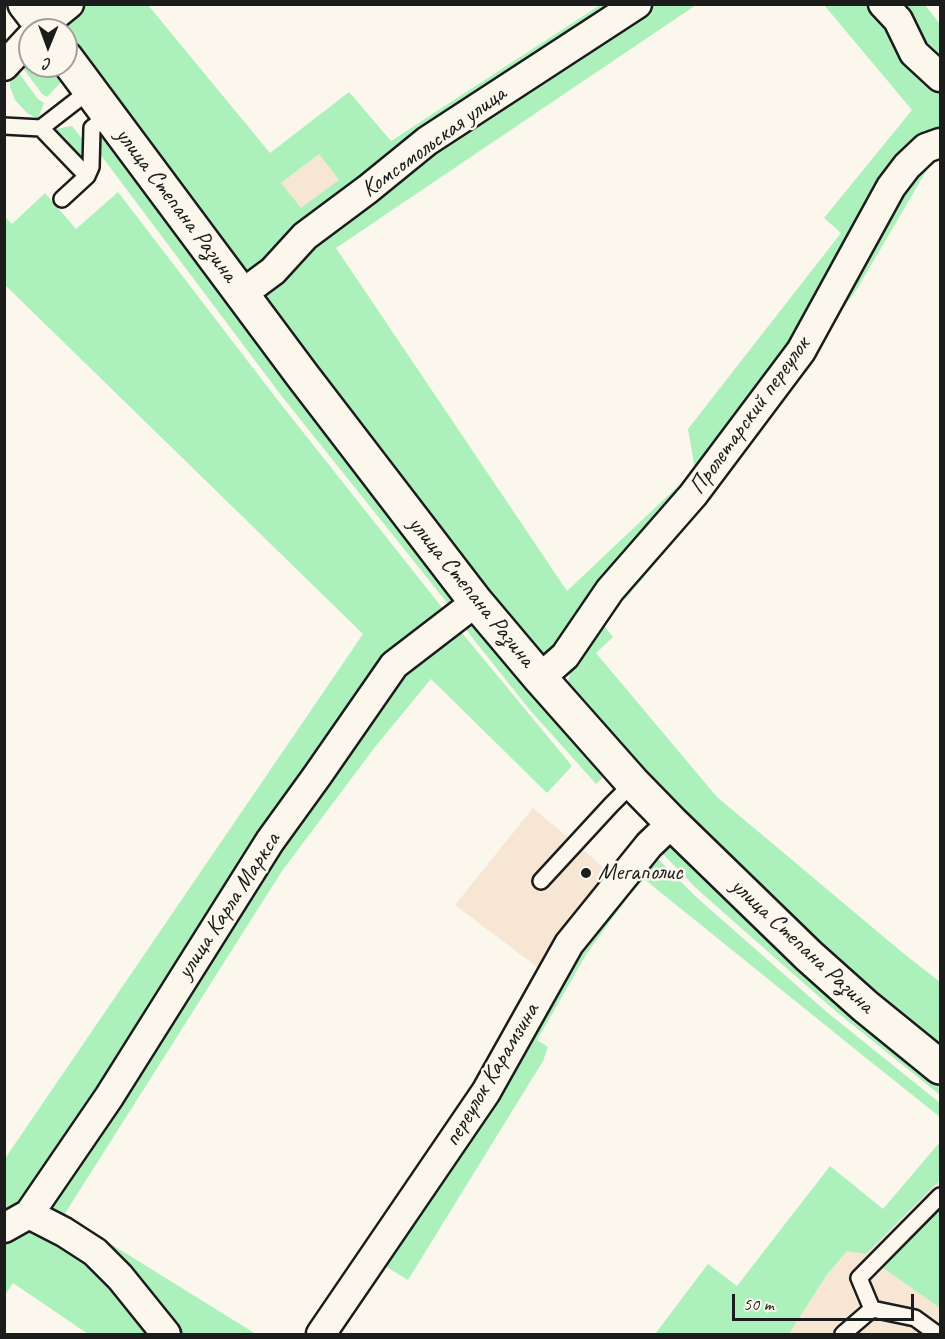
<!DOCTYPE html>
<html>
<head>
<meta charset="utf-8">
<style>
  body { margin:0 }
  #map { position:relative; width:945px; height:1339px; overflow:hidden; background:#fbf7ec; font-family:Caveat,sans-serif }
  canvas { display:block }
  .frame { position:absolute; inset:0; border:6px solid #1c1c1c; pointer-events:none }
  .north { position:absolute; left:18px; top:18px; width:60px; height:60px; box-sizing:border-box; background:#fbf7ec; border:2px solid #a29f99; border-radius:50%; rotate:181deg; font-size:16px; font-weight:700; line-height:24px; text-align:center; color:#1c1c1c }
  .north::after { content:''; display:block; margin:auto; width:21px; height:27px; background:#1c1c1c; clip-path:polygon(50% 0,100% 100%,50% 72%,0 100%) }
  .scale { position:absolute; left:732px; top:1294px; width:182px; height:27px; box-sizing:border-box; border:3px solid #1c1c1c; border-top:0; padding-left:8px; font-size:18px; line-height:21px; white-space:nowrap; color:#1c1c1c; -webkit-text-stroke:4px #fbf7ec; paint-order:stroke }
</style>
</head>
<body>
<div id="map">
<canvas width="945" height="1339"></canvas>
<div class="frame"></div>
<div class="north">С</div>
<div class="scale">50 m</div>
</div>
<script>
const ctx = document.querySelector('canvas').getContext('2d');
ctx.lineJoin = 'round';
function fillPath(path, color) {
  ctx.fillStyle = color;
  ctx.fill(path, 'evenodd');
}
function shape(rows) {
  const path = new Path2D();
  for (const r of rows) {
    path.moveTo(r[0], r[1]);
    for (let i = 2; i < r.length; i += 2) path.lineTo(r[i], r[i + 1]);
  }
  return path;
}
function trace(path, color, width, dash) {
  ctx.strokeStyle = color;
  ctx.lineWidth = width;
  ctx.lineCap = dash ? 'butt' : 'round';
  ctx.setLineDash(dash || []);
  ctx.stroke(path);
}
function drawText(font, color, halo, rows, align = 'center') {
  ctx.font = font + ' Caveat,sans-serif';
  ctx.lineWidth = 5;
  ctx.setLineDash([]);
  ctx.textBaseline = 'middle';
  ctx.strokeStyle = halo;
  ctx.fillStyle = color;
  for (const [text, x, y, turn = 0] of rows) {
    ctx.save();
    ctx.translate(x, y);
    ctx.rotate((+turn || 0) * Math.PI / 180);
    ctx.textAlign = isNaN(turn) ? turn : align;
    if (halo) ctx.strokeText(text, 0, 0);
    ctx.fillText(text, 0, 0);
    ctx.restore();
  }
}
fillPath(shape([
  [319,154,339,180,301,209,281,183],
  [533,808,615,877,541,970,455,905],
  [940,1142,940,1334,789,1334,826,1276]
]), '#f6e6d3');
fillPath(shape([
  [83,5,148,5,270,153,349,92,391,141,600,5,629,5,247,279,66,40,66,30,59,30,56,26],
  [319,154,339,180,301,208,281,183],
  [647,5,696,5,336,248,567,591,695,470,688,429,841,233,824,218,912,110,824,5,878,5,940,85,940,138,795,346,550,656,536,655,257,294,308,239],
  [890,5,925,5,940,24,940,70],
  [30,54,30,66,54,66,64,79,47,97,42,94,20,64],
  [16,69,38,99,44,103,38,119,27,113,15,100,10,87,10,76],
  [72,126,84,141,85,158,69,151,50,130],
  [100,139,110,139,460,599,452,609,280,394,97,150,97,143],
  [940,147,940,159,935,156,857,289,684,530,626,598,600,621,613,637,596,653,717,797,903,953,940,982,940,1053,872,997,814,944,678,814,640,774,570,695,568,681,577,650,587,631,614,592,698,497,806,352,895,190,909,170,929,152],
  [118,192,276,398,448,615,391,661,24,1207,5,1218,4,1160,363,634,5,285,5,217,12,224,45,193,76,229],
  [476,621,609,772,596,784,529,709,463,626],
  [458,628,572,766,547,793,431,679,375,747,282,871,64,1215,256,1334,172,1334,37,1213,396,668],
  [673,839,940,1078,940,1095,833,1009,698,890,656,847],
  [651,852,695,896,828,1013,940,1103,940,1117,861,1054,644,879,628,897,587,953,537,1040,548,1047,543,1061,408,1280,385,1266,340,1334,326,1334,573,947],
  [940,1142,940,1180,866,1254,847,1251,826,1276,789,1334,655,1334,708,1264,737,1286,830,1166,883,1209],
  [940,1207,940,1308,882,1267],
  [31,1223,89,1255,156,1334,88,1334,13,1283,5,1295,5,1238]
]), '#acf1bc');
const service = shape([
  [4,126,41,128,90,90],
  [41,128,87,176],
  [62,199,87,176,91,167,92,128,109,115],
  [541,881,611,805,633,783],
  [872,1309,915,1318,937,1334],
  [843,1334,872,1309,859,1278,940,1196]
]);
const minor = shape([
  [883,4,898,20,914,53,940,77],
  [37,30,69,4],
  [4,66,30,38],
  [242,294,273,271,305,236,368,189,427,141,637,4],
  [540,678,565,656,610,590,693,495,801,351,891,187,907,166,926,148,940,143],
  [29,1214,64,1232,95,1252,120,1277,166,1334],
  [4,1228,29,1214,109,1097,270,841,317,776,394,665,476,602],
  [321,1334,486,1092,569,944,649,845,672,823]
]);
const secondary = shape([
  [25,4,45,30],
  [66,58,302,375,476,602,540,678,633,783,672,823,809,956,865,1006,940,1067]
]);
trace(service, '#1c1c1c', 20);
trace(minor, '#1c1c1c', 33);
trace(secondary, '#1c1c1c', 38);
trace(service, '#fbf7ec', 15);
trace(minor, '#fbf7ec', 28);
trace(secondary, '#fbf7ec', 33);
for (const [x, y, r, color] of [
  [586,873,6,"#1c1c1c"]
]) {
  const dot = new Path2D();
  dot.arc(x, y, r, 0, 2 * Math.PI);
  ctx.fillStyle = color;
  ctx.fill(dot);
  trace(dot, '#fbf7ec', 2);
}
drawText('24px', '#1c1c1c', '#fbf7ec', [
  ["Комсомольская улица",434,142,-36],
  ["улица Степана Разина",176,205,53],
  ["Пролетарский переулок",750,416,-54],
  ["улица Степана Разина",471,592,51],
  ["улица Карла Маркса",229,906,-57],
  ["улица Степана Разина",802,946,43],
  ["переулок Карамзина",492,1075,-59]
]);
drawText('24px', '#1c1c1c', '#fbf7ec', [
  ["Мегаполис",598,873]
], 'left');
</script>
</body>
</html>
